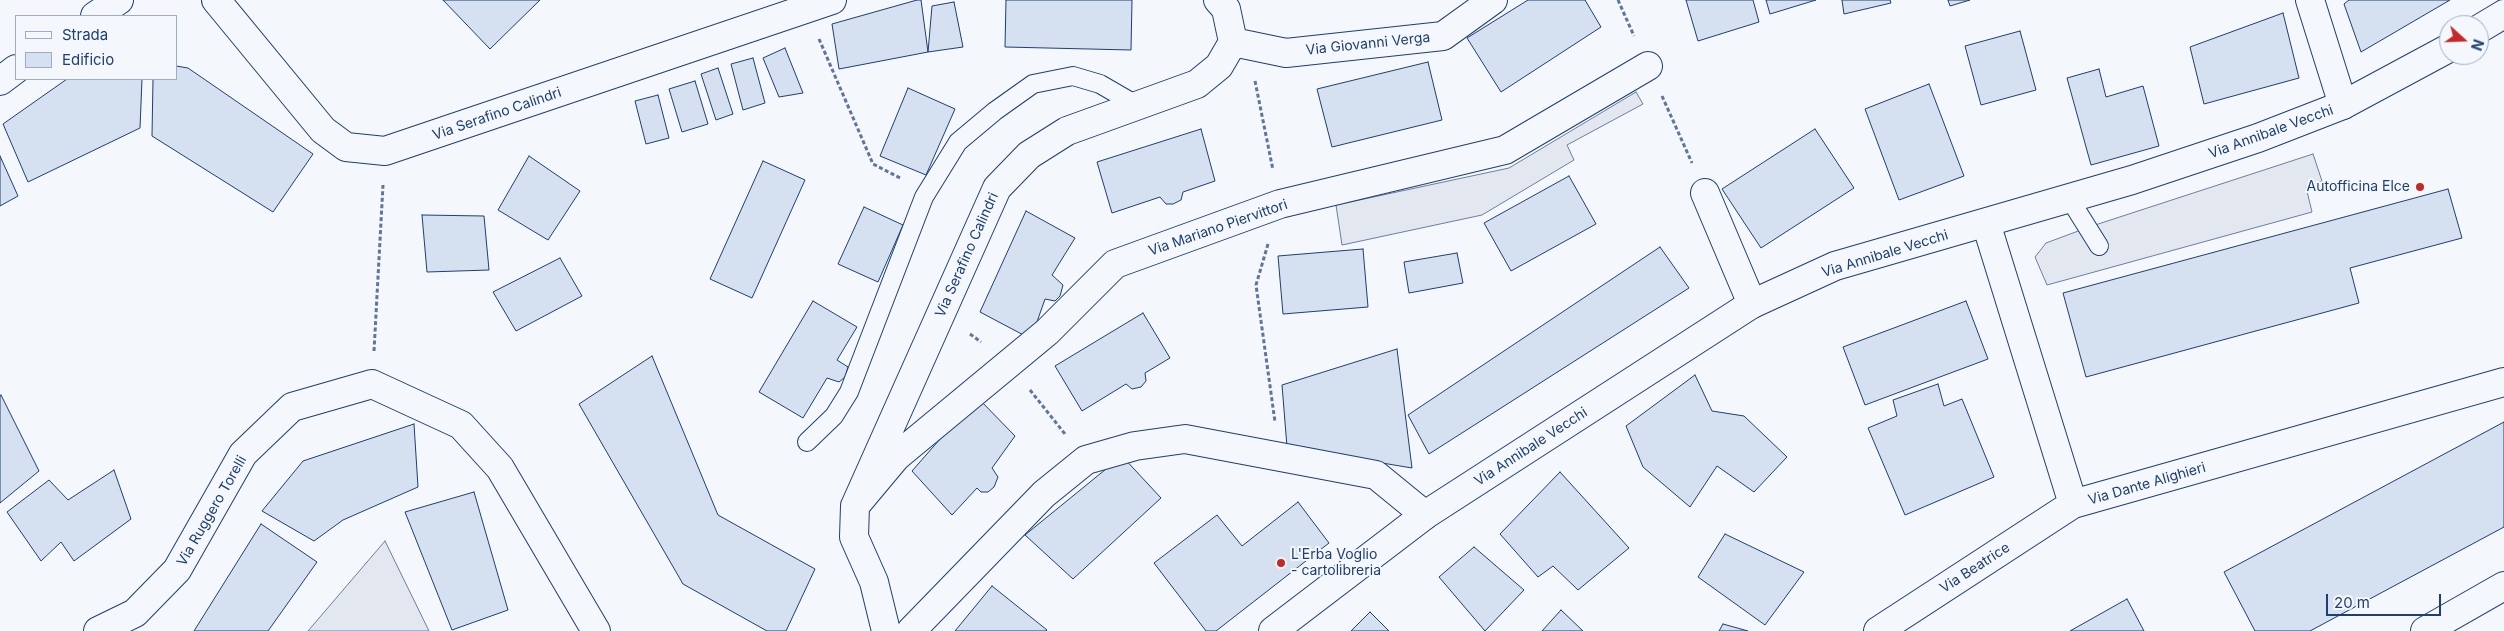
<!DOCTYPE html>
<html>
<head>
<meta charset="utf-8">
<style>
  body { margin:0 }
  #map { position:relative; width:2504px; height:631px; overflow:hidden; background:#f4f7fb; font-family:Inter,sans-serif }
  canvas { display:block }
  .legend { position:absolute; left:15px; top:15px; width:162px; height:65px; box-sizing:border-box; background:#f4f7fb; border:1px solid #9eadc5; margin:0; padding:6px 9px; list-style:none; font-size:15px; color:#1d3f73 }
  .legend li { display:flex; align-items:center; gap:10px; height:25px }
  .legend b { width:25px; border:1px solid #9eadc5 }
  .north { position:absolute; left:2439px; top:15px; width:50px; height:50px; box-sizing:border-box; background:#f4f7fb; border:1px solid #9eadc5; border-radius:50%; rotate:110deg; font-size:14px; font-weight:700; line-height:20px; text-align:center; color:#1d3f73 }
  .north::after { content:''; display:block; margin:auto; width:18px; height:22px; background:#c62828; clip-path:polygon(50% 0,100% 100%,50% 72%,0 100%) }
  .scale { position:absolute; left:2326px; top:594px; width:115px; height:22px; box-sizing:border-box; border:2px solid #1d3f73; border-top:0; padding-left:6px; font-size:15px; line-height:18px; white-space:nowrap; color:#1d3f73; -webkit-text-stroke:4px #f4f7fb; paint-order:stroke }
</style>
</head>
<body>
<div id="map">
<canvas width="2504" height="631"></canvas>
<ul class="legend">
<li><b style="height:6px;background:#f4f7fb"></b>Strada</li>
<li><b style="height:14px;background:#d5e0f0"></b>Edificio</li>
</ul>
<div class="north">N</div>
<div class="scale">20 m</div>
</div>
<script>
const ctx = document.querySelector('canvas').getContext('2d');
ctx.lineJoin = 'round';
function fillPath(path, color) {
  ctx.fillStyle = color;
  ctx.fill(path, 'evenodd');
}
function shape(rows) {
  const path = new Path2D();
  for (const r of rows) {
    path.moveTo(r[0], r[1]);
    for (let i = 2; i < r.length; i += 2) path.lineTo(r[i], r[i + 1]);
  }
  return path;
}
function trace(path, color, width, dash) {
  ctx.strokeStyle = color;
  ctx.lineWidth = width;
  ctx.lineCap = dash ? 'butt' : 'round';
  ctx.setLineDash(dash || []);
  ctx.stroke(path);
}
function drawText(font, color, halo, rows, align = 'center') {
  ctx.font = font + ' Inter,sans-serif';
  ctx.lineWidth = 4;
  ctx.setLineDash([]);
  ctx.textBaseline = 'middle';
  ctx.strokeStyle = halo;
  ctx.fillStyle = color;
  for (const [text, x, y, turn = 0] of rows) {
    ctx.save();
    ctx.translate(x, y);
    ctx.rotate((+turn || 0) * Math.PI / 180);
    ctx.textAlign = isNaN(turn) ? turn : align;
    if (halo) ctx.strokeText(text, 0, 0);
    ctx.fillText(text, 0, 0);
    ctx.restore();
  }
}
const parking = shape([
  [1636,92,1643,104,1567,145,1574,160,1482,215,1342,245,1336,205,1509,168,1636,92],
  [2313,154,2322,181,2306,187,2312,212,2047,285,2035,257,2046,243,2089,227,2313,154],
  [385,541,429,631,308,631,385,541]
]);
fillPath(parking, '#e3e8f0');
trace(parking, '#687fa3', 1);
const building = shape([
  [443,0,540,0,490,49,443,0],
  [917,0,921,0,928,52,839,69,832,24,917,0],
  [1006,0,1132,0,1131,50,1005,47,1006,0],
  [1528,0,1585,0,1601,27,1501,92,1467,38,1528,0],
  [1686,0,1753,0,1759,22,1698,41,1686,0],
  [1766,0,1816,0,1770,14,1766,0],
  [1842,0,1890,0,1891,3,1844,14,1842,0],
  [1948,0,1970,0,1950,6,1948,0],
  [2349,0,2450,0,2361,52,2344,4,2349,0],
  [954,2,963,47,928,52,932,6,954,2],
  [2283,13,2299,78,2204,104,2190,47,2283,13],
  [2020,31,2036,90,1981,105,1965,46,2020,31],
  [785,48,803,93,779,97,763,58,785,48],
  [753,58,765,103,743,110,731,64,753,58],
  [1428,62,1442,120,1332,147,1317,89,1428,62],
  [176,66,188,68,313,154,273,212,152,136,153,79,176,79,176,66],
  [718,68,733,114,716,120,701,74,718,68],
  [2099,69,2106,97,2143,86,2159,146,2091,165,2067,78,2099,69],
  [67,79,142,79,140,128,28,182,3,124,67,79],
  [695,81,708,124,682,132,669,89,695,81],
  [1929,84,1964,176,1899,200,1865,109,1929,84],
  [908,88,955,109,926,175,880,156,908,88],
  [658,95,669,138,646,144,635,101,658,95],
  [1201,129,1215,181,1183,192,1181,200,1173,204,1166,204,1160,197,1112,213,1097,162,1201,129],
  [1815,129,1854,188,1761,248,1722,189,1815,129],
  [0,156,18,196,0,206,0,156],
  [529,156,580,191,548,240,498,210,529,156],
  [763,161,805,180,752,298,710,279,763,161],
  [1569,176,1596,224,1511,271,1484,223,1569,176],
  [2448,189,2462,238,2350,268,2359,303,2086,377,2063,293,2448,189],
  [864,207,903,225,878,282,838,264,864,207],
  [1026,211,1075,238,1052,275,1063,285,1060,296,1055,301,1045,299,1031,339,980,312,1026,211],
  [422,215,484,216,489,270,427,272,422,215],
  [1660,247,1689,288,1429,454,1408,415,1660,247],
  [1363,249,1368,307,1283,314,1278,256,1363,249],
  [1457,253,1463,283,1409,293,1404,262,1457,253],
  [560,258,582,296,516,331,493,292,560,258],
  [813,301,857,327,837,360,848,367,845,377,839,382,827,378,803,418,759,392,813,301],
  [1966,301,1988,359,1865,405,1843,347,1966,301],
  [1143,313,1170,358,1145,373,1146,381,1141,387,1132,389,1126,384,1082,411,1055,366,1143,313],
  [1397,349,1412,468,1287,447,1282,385,1397,349],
  [652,356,718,515,815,569,786,631,767,631,683,584,579,404,652,356],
  [1695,375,1712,411,1744,416,1787,457,1754,492,1717,466,1690,507,1643,467,1626,426,1695,375],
  [1938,384,1944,406,1962,399,1994,477,1905,515,1868,428,1897,416,1893,400,1938,384],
  [1,395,39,471,0,503,0,396,1,395],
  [977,397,1015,436,992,468,998,477,994,487,988,492,981,492,977,488,952,515,912,471,977,397],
  [2504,422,2504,527,2310,631,2255,631,2224,572,2504,422],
  [414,424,418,487,343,520,314,541,262,511,303,461,414,424],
  [1122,456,1161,498,1073,579,1025,535,1122,456],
  [114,470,131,519,74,561,61,542,41,561,7,512,49,480,68,500,114,470],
  [1560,472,1629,548,1578,590,1553,566,1538,577,1500,534,1560,472],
  [474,492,508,610,452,630,405,512,474,492],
  [1298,502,1329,543,1216,631,1206,631,1154,563,1217,515,1242,546,1298,502],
  [261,524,317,562,268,631,194,631,261,524],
  [1725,534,1804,572,1765,625,1698,577,1725,534],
  [1474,547,1524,590,1485,631,1439,577,1474,547],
  [992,586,1047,630,1046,631,955,631,992,586],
  [2127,599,2144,631,2070,631,2127,599],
  [1561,610,1583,631,1542,631,1561,610],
  [1370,612,1389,631,1351,631,1370,612],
  [1723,624,1748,631,1719,631,1723,624]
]);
fillPath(building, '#d5e0f0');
trace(building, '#1d3f73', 1);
const lane = shape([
  [2069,198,2099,246],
  [807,442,834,416,849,392,924,197,958,142,995,111,1033,84,1073,76,1100,84,1138,106]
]);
const street = shape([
  [216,0,323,130,346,147,385,151,832,0],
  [2310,0,2343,105],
  [95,16,119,0],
  [1233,42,1286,53,1443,36,1493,0],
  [0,81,16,69],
  [1705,193,1752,304],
  [1986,223,2073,504],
  [855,506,896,457,1047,332,1115,264,1280,204,1505,150,1648,66],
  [98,631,135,613,177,570,243,454,292,407,372,384,461,425,500,468,596,631],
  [886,631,874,582,854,537,855,506,997,188,1029,155,1067,131,1197,84,1219,66,1233,42,1226,9,1218,0],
  [911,631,1044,494,1086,460,1135,446,1185,439,1376,475,1425,515],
  [1878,631,2073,504,2504,382],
  [2425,631,2504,586]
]);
const secondary = shape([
  [2479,29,2504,14],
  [1273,631,1425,515,1752,304,1835,266,2132,180,2258,138,2343,105,2449,48]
]);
trace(lane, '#1d3f73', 20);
trace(street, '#1d3f73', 30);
trace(secondary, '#1d3f73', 30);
trace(shape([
  [1618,0,1634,36],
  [819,39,873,164,902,179],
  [1255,81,1273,170],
  [1662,96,1692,163],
  [1268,244,1256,285,1275,422],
  [970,334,981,342],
  [374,351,383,185],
  [1030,390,1065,434]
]), '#5e769c', 3, [4, 2.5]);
trace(lane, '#f4f7fb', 18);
trace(street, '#f4f7fb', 28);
trace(secondary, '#f4f7fb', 28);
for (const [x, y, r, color] of [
  [2420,187,5,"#c62828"],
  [1281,563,5,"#c62828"]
]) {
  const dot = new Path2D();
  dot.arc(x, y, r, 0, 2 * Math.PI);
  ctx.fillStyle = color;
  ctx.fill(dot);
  trace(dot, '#f4f7fb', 2);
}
drawText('14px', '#1d3f73', '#f4f7fb', [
  ["Via Giovanni Verga",1368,44,-6],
  ["Via Serafino Calindri",497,114,-19],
  ["Via Annibale Vecchi",2271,132,-20],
  ["Via Mariano Piervittori",1218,228,-19],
  ["Via Annibale Vecchi",1885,254,-17],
  ["Via Serafino Calindri",967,255,-66],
  ["Via Annibale Vecchi",1531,447,-33],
  ["Via Dante Alighieri",2147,484,-16],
  ["Via Ruggero Torelli",212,511,-60],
  ["Via Beatrice",1975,568,-33]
]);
drawText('14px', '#1d3f73', '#f4f7fb', [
  ["Autofficina Elce",2410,187],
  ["L'Erba Voglio",1291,555,"left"],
  ["- cartolibreria",1291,571,"left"]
], 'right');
</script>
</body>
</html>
